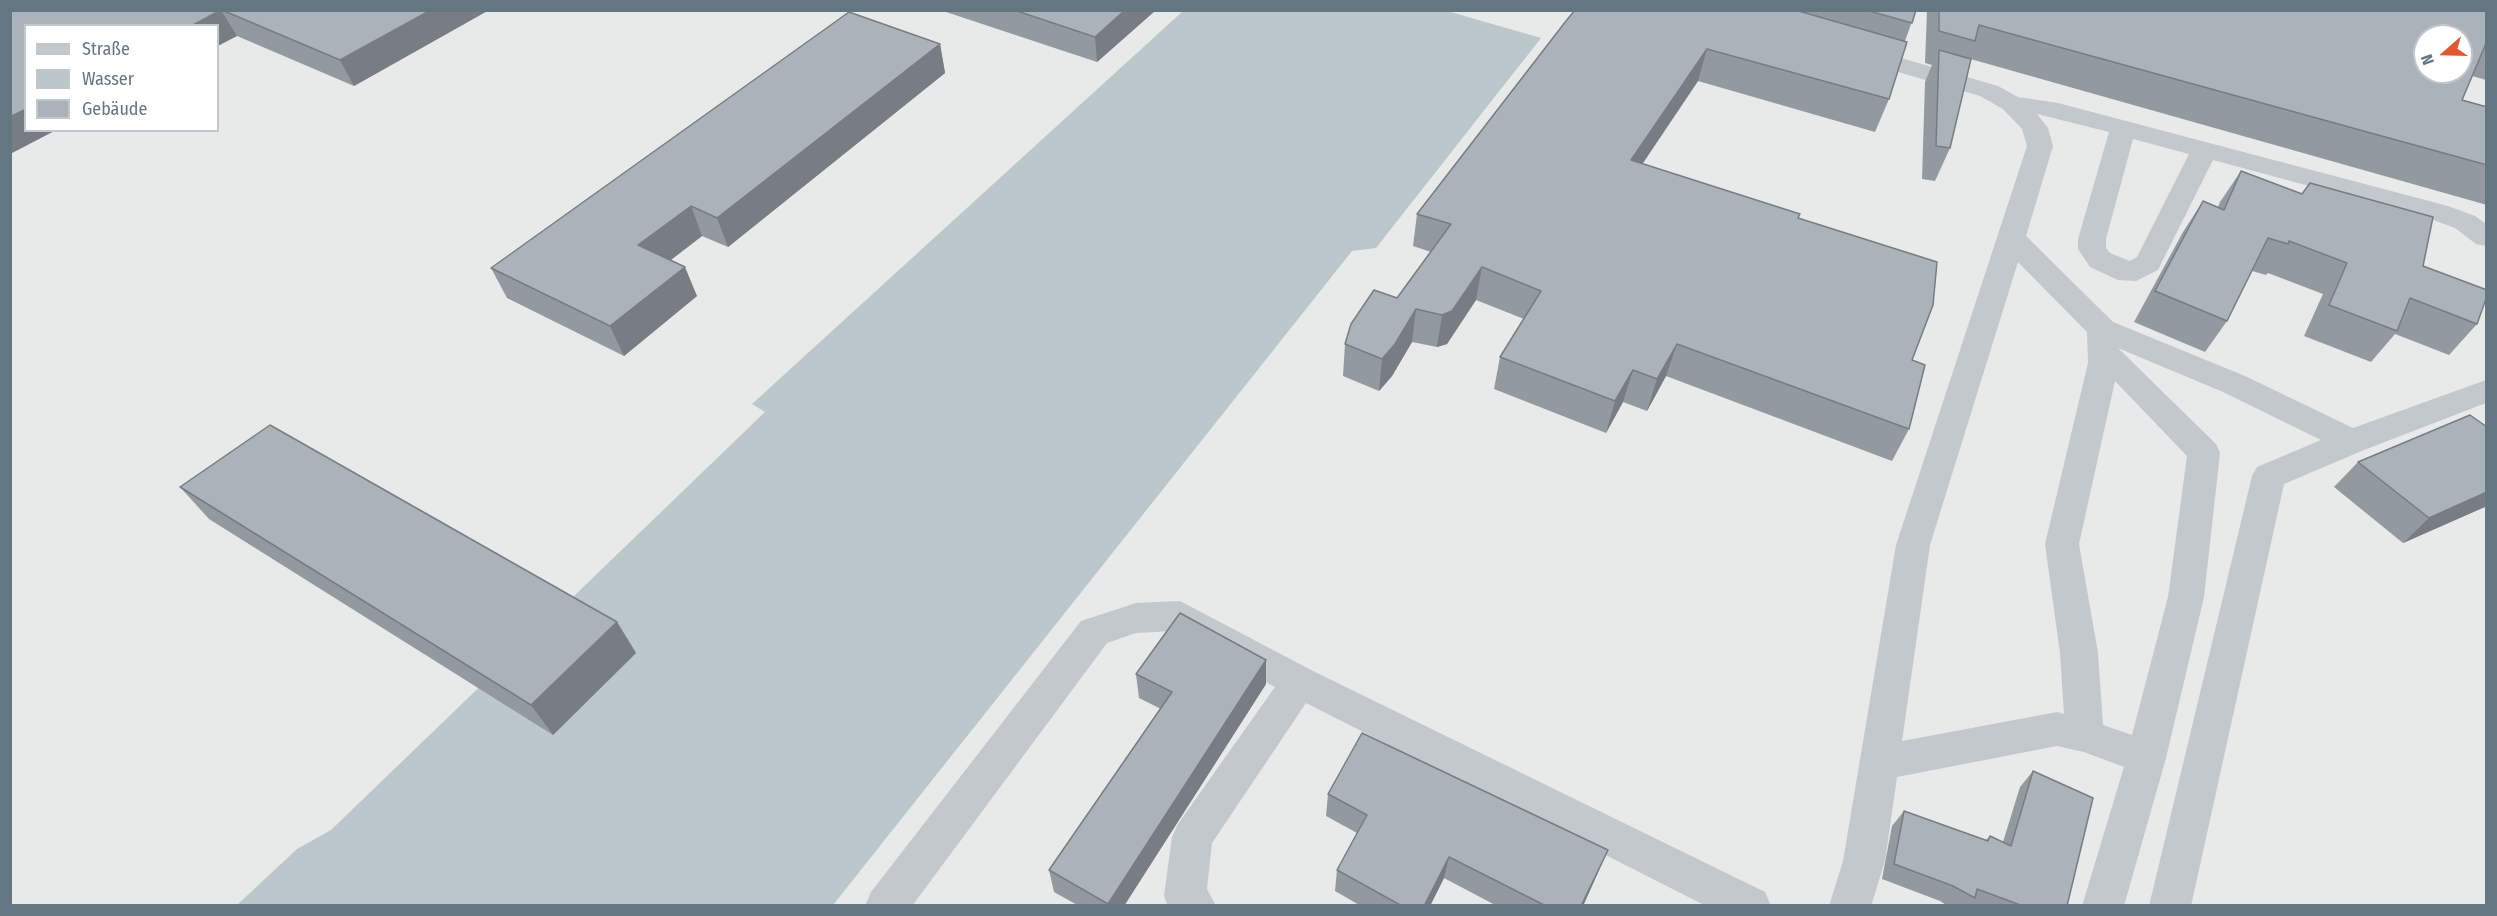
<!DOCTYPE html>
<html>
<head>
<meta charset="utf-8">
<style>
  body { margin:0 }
  #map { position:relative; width:2497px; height:916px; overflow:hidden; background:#fafaf8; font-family:"Fira Sans Condensed",sans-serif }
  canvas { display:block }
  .frame { position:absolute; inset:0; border:12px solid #657683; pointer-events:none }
  .legend { position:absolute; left:24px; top:24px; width:195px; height:108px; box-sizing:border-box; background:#fff; border:2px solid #c1c8cd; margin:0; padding:8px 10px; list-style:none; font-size:18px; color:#657683 }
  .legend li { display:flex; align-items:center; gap:12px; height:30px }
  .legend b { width:30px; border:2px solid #c1c8cd }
  .north { position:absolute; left:2413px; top:24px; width:60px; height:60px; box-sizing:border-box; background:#fff; border:2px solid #c1c8cd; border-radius:50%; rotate:250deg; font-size:16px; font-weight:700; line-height:24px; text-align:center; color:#657683 }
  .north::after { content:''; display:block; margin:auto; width:21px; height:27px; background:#e4572e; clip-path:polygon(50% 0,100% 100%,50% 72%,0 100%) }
</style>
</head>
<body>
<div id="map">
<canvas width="2497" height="916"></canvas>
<div class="frame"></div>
<ul class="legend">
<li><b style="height:8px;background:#c3c8cc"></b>Straße</li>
<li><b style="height:16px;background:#bbc7cb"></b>Wasser</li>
<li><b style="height:16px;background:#aab3b9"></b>Gebäude</li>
</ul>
<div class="north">N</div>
</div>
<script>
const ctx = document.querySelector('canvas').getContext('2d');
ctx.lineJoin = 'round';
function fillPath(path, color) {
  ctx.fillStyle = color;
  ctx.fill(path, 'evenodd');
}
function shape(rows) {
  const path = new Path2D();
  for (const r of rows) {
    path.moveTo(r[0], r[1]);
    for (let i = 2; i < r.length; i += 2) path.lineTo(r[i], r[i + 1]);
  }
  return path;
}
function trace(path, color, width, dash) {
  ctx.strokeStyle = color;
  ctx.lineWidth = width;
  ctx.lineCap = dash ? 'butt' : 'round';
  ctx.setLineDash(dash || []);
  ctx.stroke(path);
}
fillPath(shape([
  [36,10,2486,11,2486,905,11,905,10,25],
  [26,26,218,26,218,130,26,130],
  [2425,36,2461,36,2461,72,2425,72]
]), '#e8e9e9');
fillPath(shape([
  [1183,11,1447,11,1541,38,1376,248,1352,251,833,905,236,906,297,849,331,830,765,412,752,404]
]), '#bbc7cb');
fillPath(shape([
  [1856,45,1998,86,2018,97,2058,103,2448,206,2475,216,2486,224,2486,246,2476,244,2455,228,2428,218,2213,160,2158,270,2136,281,2118,280,2090,267,2078,249,2078,239,2109,132,2037,114,2048,128,2053,146,2026,236,2113,322,2245,376,2353,428,2486,380,2486,403,2364,450,2284,484,2191,906,2149,906,2252,476,2257,467,2321,440,2223,392,2118,348,2216,444,2220,453,2204,597,2166,758,2124,906,2082,906,2124,767,2084,752,2057,746,1897,777,1885,861,1871,906,1829,906,1843,861,1896,545,2027,146,2022,129,2003,109,1980,96,1847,57,1844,52,1847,47,1856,45],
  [2133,139,2189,154,2137,257,2130,261,2110,253,2106,248,2106,239,2133,139],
  [2018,262,2087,332,2088,363,2045,544,2060,653,2064,714,2057,712,1902,741,1930,545,2018,262],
  [2115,381,2187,456,2168,597,2132,735,2103,725,2098,653,2079,544,2115,381],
  [1180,601,1313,671,1765,892,1771,906,1706,906,1306,703,1212,843,1207,889,1216,906,1168,906,1164,896,1172,837,1178,824,1275,687,1175,631,1136,633,1107,643,912,906,865,906,871,892,1081,621,1136,603,1180,601]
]), '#c3c8cc');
fillPath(shape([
  [10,10,489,10,354,86,237,36,26,130,56,130,10,154],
  [940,10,1156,10,1097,62],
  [1575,10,1916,10,1905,41,1889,99,1875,132,1698,81,1642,164,1798,218,1912,360,1909,429,1892,461,1666,376,1647,411,1623,402,1606,433,1494,389,1500,357,1524,319,1476,300,1447,344,1437,347,1412,342,1392,376,1379,391,1343,376,1345,344,1397,298,1431,252,1413,246,1417,214],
  [1927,10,2487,10,2487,79,2486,80,2472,76,2462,100,2487,107,2487,205,1967,58,1950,148,1935,181,1922,179,1925,82,1932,65,1925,63],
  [940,44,945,73,728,247,702,236,671,260,697,296,624,356,507,298,491,268],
  [2241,171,2423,266,2477,324,2449,355,2395,334,2371,362,2304,336,2323,294,2268,273,2266,275,2252,271,2227,321,2205,352,2134,322,2183,232,2203,201,2218,207,2220,202],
  [2487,427,2487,506,2403,543,2334,487,2358,462],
  [180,487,617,622,636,653,553,735,209,519],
  [1266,660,1266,684,1124,906,1079,906,1054,892,1049,870,1161,709,1139,698,1136,674],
  [2033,771,2067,906,1948,906,1940,901,1882,879,1892,826,1904,811,1986,840,1990,836,2003,842,2020,787],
  [1328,794,1608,850,1583,906,1497,906,1444,878,1430,906,1361,906,1335,891,1337,870,1357,833,1326,816]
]), '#929a9f');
fillPath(shape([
  [221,10,237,36,218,46,218,26,191,26],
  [431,10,489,10,354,86,340,60],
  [1125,10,1156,10,1097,62,1095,37],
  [940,44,945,73,728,247,717,218],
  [1707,49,1698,81,1623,193,1631,160],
  [26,109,26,130,56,130,10,154,10,117],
  [691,206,702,236,651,275,638,245],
  [685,267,697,296,624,356,610,326],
  [1482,267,1476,300,1447,344,1437,347,1442,315],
  [1416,309,1412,342,1392,376,1379,391,1382,359],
  [1677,344,1666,376,1647,411,1657,379],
  [1633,370,1623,402,1606,433,1615,401],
  [2487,492,2487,506,2403,543,2429,518],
  [617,622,636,653,553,735,531,705],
  [1266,660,1266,684,1124,906,1108,906,1108,904],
  [1608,850,1583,906,1581,906],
  [1449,857,1444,878,1430,906,1424,906]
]), '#777d82');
const building = shape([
  [10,10,221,10,191,26,26,26,26,109,10,117,10,10],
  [222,10,431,10,340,60,222,10],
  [1014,10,1125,10,1095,37,1014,10],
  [1575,10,1795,10,1907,42,1889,99,1707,49,1631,160,1800,214,1798,218,1937,262,1933,305,1912,360,1925,365,1909,429,1677,344,1657,379,1633,370,1615,401,1500,357,1541,291,1482,267,1452,311,1442,315,1416,309,1395,344,1382,359,1345,344,1351,324,1374,290,1397,298,1451,224,1417,214,1566,21,1575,10],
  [1866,10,1916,10,1912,23,1866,10],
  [1939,10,2487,10,2487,41,2462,100,2487,107,2487,165,1979,25,1975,41,1939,31,1939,10],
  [2425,36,2461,36,2461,72,2425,72,2425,36],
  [849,12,940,44,717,218,691,206,638,245,685,267,610,326,491,268,849,12],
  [1939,50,1971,59,1950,148,1936,146,1939,50],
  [2241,171,2302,194,2310,183,2433,217,2423,266,2487,290,2487,296,2477,324,2410,298,2397,331,2329,305,2347,263,2289,241,2288,244,2268,238,2227,321,2155,291,2203,201,2224,210,2241,171],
  [2470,415,2487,427,2487,492,2429,518,2358,462,2470,415],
  [270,425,617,622,531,705,180,487,270,425],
  [1180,613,1266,660,1108,904,1049,870,1172,692,1136,674,1180,613],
  [1362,733,1608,850,1581,906,1546,906,1449,857,1424,906,1402,906,1337,870,1367,815,1328,794,1362,733],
  [2033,771,2093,798,2067,906,2023,906,1977,889,1975,898,1953,886,1894,864,1904,811,1988,841,1990,836,2011,846,2033,771]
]);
fillPath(building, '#aab3b9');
trace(building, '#777d82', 1.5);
</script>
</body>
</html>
